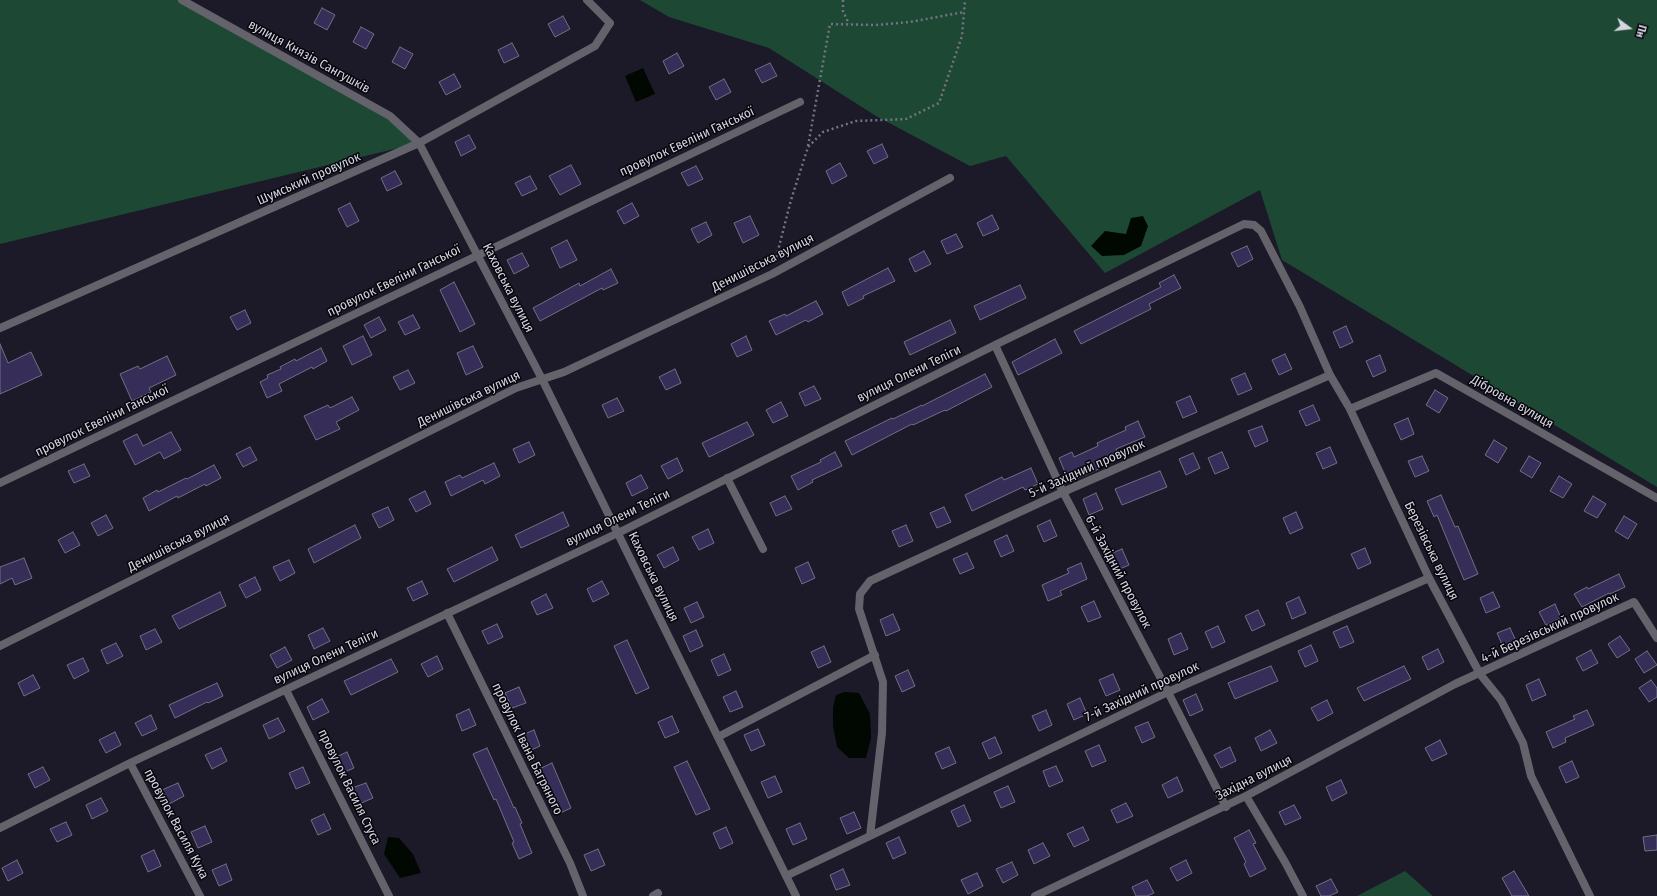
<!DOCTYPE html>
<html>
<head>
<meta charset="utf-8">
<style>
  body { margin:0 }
  #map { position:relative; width:1657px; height:896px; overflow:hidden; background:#1c1929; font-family:"Fira Sans Condensed",sans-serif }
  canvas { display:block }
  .north { position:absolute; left:1609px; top:8px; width:40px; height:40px; -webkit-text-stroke:3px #06060c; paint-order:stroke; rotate:105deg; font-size:11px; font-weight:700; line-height:16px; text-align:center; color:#d6d5e1 }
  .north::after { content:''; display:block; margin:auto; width:14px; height:18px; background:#d6d5e1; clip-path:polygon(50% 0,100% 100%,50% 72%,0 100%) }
</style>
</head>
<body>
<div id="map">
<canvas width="1657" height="896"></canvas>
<div class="north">Пн</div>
</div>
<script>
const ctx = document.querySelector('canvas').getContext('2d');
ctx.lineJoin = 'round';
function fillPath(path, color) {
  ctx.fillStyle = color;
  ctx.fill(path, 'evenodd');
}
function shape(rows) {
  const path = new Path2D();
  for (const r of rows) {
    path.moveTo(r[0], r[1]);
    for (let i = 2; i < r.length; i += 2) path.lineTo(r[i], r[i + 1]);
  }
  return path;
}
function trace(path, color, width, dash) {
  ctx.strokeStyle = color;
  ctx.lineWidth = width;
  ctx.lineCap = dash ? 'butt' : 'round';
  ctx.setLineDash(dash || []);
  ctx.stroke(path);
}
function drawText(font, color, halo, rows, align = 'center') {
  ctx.font = font + ' "Fira Sans Condensed",sans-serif';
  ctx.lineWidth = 3;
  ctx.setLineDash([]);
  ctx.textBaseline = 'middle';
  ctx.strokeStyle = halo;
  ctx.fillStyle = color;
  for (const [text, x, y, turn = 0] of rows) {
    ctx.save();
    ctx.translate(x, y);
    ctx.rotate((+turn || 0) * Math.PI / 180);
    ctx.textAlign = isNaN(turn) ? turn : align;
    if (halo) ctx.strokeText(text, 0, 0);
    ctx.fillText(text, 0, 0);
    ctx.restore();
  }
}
fillPath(shape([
  [0,0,183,0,390,116,419,143,0,244],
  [640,0,1657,0,1657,487,1282,260,1260,190,1105,273,1006,156,970,166,876,116,769,48,669,17],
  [1405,871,1433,896,1357,896]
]), '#1d4934');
fillPath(shape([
  [643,68,655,94,636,102,625,76],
  [1143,216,1148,226,1141,246,1124,255,1102,256,1091,246,1105,231,1126,234,1131,218],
  [845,692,859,693,870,714,871,738,866,758,849,758,837,747,833,725,833,708,836,695],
  [388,837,399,838,413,854,421,873,400,878,384,854]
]), '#000801');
const building = shape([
  [322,8,335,15,327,30,314,23,322,8],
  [563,16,570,29,555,37,548,24,563,16],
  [361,27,374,34,366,49,353,42,361,27],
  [512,43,519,56,504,63,498,50,512,43],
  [400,47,413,54,405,69,392,62,400,47],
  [677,53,684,66,669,74,663,61,677,53],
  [770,63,777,76,762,83,755,70,770,63],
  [454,74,461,87,446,95,439,82,454,74],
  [724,79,731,92,716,100,709,87,724,79],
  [469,135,476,148,461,156,455,142,469,135],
  [882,144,888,157,874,164,867,151,882,144],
  [840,163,847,176,832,184,826,171,840,163],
  [571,165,581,184,560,195,549,176,571,165],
  [696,166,703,179,688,186,681,173,696,166],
  [395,171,402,184,387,191,381,178,395,171],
  [530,176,537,189,522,196,515,183,530,176],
  [350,203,359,221,347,227,338,209,350,203],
  [632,203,639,216,624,224,617,211,632,203],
  [992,215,999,229,983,236,977,223,992,215],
  [750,216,759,235,743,243,734,223,750,216],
  [706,222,712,235,698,243,691,229,706,222],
  [956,234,963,247,947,254,941,241,956,234],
  [567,240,577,260,560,268,551,248,567,240],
  [1247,246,1253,259,1238,267,1231,253,1247,246],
  [924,251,931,264,915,272,909,259,924,251],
  [522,253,529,266,514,274,507,260,522,253],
  [888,268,895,281,863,296,864,298,848,306,842,292,888,268],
  [611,269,618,283,603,290,602,288,540,321,533,308,579,283,580,286,611,269],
  [1174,275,1181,288,1149,304,1151,309,1081,344,1074,331,1161,287,1159,283,1174,275],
  [454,282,475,324,460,332,440,290,454,282],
  [1020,285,1026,298,980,320,974,306,1020,285],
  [816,301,823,314,808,322,806,320,776,335,769,321,785,314,786,316,816,301],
  [245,310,251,323,237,330,230,317,245,310],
  [413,315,420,328,405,335,398,322,413,315],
  [379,317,386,330,371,338,364,325,379,317],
  [950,320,956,333,910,355,904,342,950,320],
  [1346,326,1353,342,1340,348,1333,332,1346,326],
  [363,336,372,355,352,365,343,346,363,336],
  [746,336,752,350,737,357,731,344,746,336],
  [1055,339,1062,353,1018,375,1012,362,1055,339],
  [0,344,8,363,31,352,42,375,0,394,0,344],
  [473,346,483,367,466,375,457,353,473,346],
  [321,348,327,361,313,369,312,367,279,384,282,391,267,398,260,382,268,378,267,375,281,369,280,367,295,359,296,361,321,348],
  [1285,354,1292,369,1279,375,1272,360,1285,354],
  [1380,355,1386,371,1373,377,1366,361,1380,355],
  [167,356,176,375,149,388,151,392,132,401,120,374,138,366,140,369,167,356],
  [675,369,681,383,666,390,659,377,675,369],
  [408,370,415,383,400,390,393,377,408,370],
  [1245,373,1252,389,1238,395,1231,379,1245,373],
  [985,374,992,387,946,411,945,410,913,425,912,424,852,455,845,441,892,418,893,419,922,405,922,406,985,374],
  [814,386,821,399,805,406,799,393,814,386],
  [1435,390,1448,398,1439,413,1426,405,1435,390],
  [1190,396,1197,412,1183,418,1176,402,1190,396],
  [352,397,359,410,336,422,340,429,316,440,304,416,328,405,330,408,352,397],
  [617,398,624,411,608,418,602,405,617,398],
  [781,402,788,416,773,423,766,410,781,402],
  [1313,405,1320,420,1306,426,1299,411,1313,405],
  [1408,418,1414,434,1401,440,1394,424,1408,418],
  [1138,421,1145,437,1116,449,1117,452,1096,462,1099,469,1069,482,1059,458,1072,452,1074,457,1098,446,1097,443,1126,430,1125,427,1138,421],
  [747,422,754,435,709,457,702,443,747,422],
  [1262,426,1268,441,1255,447,1248,431,1262,426],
  [171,432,181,450,164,459,160,452,135,465,123,441,137,434,143,446,171,432],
  [1494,440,1507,448,1498,463,1485,455,1494,440],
  [529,442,535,455,519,463,513,449,529,442],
  [250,447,257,460,243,467,236,454,250,447],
  [1330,447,1337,463,1323,469,1316,453,1330,447],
  [835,452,842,466,812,480,813,482,798,490,791,476,821,462,820,460,835,452],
  [1222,452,1229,468,1215,474,1208,458,1222,452],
  [1193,453,1200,468,1186,475,1179,459,1193,453],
  [1422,456,1429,471,1415,477,1408,461,1422,456],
  [1529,456,1541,463,1532,478,1520,471,1529,456],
  [677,458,683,471,668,479,661,466,677,458],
  [494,463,500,476,485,484,483,480,451,496,445,482,460,475,462,478,494,463],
  [84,464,90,476,74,483,68,471,84,464],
  [214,465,221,478,206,486,205,484,178,498,177,496,149,511,143,498,157,490,158,492,186,478,187,479,214,465],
  [1031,468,1038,484,1025,490,1023,487,972,511,965,495,1002,477,1004,480,1031,468],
  [1160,471,1167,487,1122,505,1115,489,1160,471],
  [641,475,648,488,632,496,626,483,641,475],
  [1559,476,1572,484,1563,498,1550,491,1559,476],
  [425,491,431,504,416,512,409,499,425,491],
  [1096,493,1103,509,1089,515,1083,499,1096,493],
  [1441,495,1455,527,1458,526,1478,574,1464,580,1437,515,1434,517,1427,501,1441,495],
  [785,496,792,509,776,516,770,503,785,496],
  [1593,496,1606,504,1597,518,1584,511,1593,496],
  [388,507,394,520,379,528,372,514,388,507],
  [944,507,951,522,937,528,930,513,944,507],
  [563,512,569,526,521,548,515,535,563,512],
  [1296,512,1303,528,1290,534,1283,518,1296,512],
  [106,515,113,528,98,536,91,523,106,515],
  [1624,516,1637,524,1628,539,1615,531,1624,516],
  [1050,520,1057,536,1044,542,1037,526,1050,520],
  [355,525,361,538,314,563,308,549,355,525],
  [906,525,913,541,899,547,892,531,906,525],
  [708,529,714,543,699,550,692,537,708,529],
  [73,532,80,545,65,553,58,540,73,532],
  [1007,535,1014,551,1001,557,994,541,1007,535],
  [492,547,498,560,454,582,447,569,492,547],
  [673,547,679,560,664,568,657,555,673,547],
  [1365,548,1371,563,1358,569,1351,554,1365,548],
  [1122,549,1129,565,1115,571,1108,555,1122,549],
  [967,553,974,568,960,574,953,559,967,553],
  [24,558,32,578,15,585,12,578,0,584,0,567,24,558],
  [289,560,295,573,280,581,273,567,289,560],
  [808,562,815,578,802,584,795,568,808,562],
  [1081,563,1087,579,1060,591,1062,595,1048,601,1042,585,1069,573,1067,569,1081,563],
  [1619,574,1625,587,1610,594,1609,593,1582,607,1574,594,1587,587,1588,589,1619,574],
  [255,577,261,590,246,598,239,585,255,577],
  [422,581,428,594,413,601,407,588,422,581],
  [602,581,609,594,593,602,587,589,602,581],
  [220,592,226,606,179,629,172,616,220,592],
  [1493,592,1500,607,1486,613,1480,598,1493,592],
  [546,594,553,608,537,615,531,602,546,594],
  [1299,597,1306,613,1292,619,1286,603,1299,597],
  [1094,601,1101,617,1088,622,1081,607,1094,601],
  [697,602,704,617,691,623,684,608,697,602],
  [1555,604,1561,618,1546,625,1539,612,1555,604],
  [1258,610,1265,625,1252,631,1245,616,1258,610],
  [893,614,900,630,886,636,880,620,893,614],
  [497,624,503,637,488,644,482,631,497,624],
  [1218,626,1225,642,1212,648,1205,632,1218,626],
  [1347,626,1354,642,1340,648,1333,632,1347,626],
  [323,628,330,641,314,649,308,635,323,628],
  [1510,628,1517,643,1504,649,1497,633,1510,628],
  [155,629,162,642,146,650,140,636,155,629],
  [696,630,703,646,690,652,683,636,696,630],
  [1181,633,1188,649,1174,655,1168,639,1181,633],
  [1620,636,1630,650,1617,658,1608,644,1620,636],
  [627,640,649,688,636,694,614,646,627,640],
  [116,643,123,656,107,664,101,650,116,643],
  [1311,645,1318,661,1305,667,1298,651,1311,645],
  [824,646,831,662,818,668,811,652,824,646],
  [285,647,292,660,277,668,270,655,285,647],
  [1438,649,1444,662,1428,670,1422,657,1438,649],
  [1591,650,1598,663,1583,671,1576,658,1591,650],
  [1647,651,1657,665,1644,673,1635,659,1647,651],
  [724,654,731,670,718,676,711,660,724,654],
  [437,656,443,669,428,677,421,664,437,656],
  [83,658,89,671,74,679,67,665,83,658],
  [391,659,398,672,351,695,344,681,391,659],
  [1271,666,1278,681,1235,699,1228,683,1271,666],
  [1404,666,1411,679,1364,701,1357,688,1404,666],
  [908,670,915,686,902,692,895,676,908,670],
  [1113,674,1120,690,1106,696,1099,680,1113,674],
  [33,675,40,688,24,696,18,683,33,675],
  [1539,679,1546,695,1532,701,1526,685,1539,679],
  [1651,680,1657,688,1657,697,1649,702,1639,688,1651,680],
  [217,683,223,696,208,703,207,702,175,718,169,705,217,683],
  [519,687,526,703,512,708,505,693,519,687],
  [736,691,743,707,730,712,723,697,736,691],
  [1196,694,1203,710,1190,716,1183,700,1196,694],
  [1080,698,1087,714,1074,720,1067,704,1080,698],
  [322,699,329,712,313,720,307,707,322,699],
  [1327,700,1333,713,1318,721,1311,708,1327,700],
  [469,709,476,725,462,731,456,715,469,709],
  [1046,710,1052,725,1039,731,1032,716,1046,710],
  [1587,710,1594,725,1565,738,1566,742,1553,748,1546,732,1575,719,1573,716,1587,710],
  [151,715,157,729,142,736,135,723,151,715],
  [672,716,679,732,665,738,658,722,672,716],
  [278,718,285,731,269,739,263,725,278,718],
  [1148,722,1155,737,1142,743,1135,727,1148,722],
  [758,729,765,745,751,751,744,735,758,729],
  [534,730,540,746,527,752,520,736,534,730],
  [1270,730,1277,743,1261,751,1255,738,1270,730],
  [115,732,121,745,106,753,99,740,115,732],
  [995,737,1002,753,989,759,982,743,995,737],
  [1440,740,1447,754,1432,761,1425,748,1440,740],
  [1099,745,1106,761,1092,767,1085,751,1099,745],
  [949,747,956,763,942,769,935,753,949,747],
  [1230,747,1236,761,1221,768,1214,755,1230,747],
  [221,748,227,761,212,769,205,755,221,748],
  [487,748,514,808,515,807,522,823,520,824,532,853,519,859,512,843,514,842,496,799,494,800,473,754,487,748],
  [347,752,354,768,340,774,334,758,347,752],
  [687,761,710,809,696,815,674,767,687,761],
  [1572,761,1579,777,1566,783,1559,767,1572,761],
  [552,763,571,808,558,814,539,769,552,763],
  [1056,766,1063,781,1049,787,1043,771,1056,766],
  [43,767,50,780,35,788,28,774,43,767],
  [303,767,310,783,296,789,289,773,303,767],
  [775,776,782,792,768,798,761,782,775,776],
  [1177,777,1183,791,1168,798,1162,785,1177,777],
  [1341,780,1347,793,1332,801,1326,787,1341,780],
  [178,783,184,796,169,804,162,790,178,783],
  [366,783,373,798,359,804,352,788,366,783],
  [1008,786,1015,802,1001,808,994,792,1008,786],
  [101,798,108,811,92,819,86,805,101,798],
  [1126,803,1133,816,1117,823,1111,810,1126,803],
  [964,805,971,821,958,827,951,811,964,805],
  [1294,805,1301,818,1285,825,1279,812,1294,805],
  [854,812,861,828,847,834,840,818,854,812],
  [324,814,331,829,318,835,311,820,324,814],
  [66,822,72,835,57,842,50,829,66,822],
  [800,823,807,839,793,845,786,829,800,823],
  [205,826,212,842,198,848,191,832,205,826],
  [726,827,733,843,720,849,713,833,726,827],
  [1083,827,1089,840,1074,847,1067,834,1083,827],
  [1249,830,1256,843,1253,844,1266,869,1250,877,1244,864,1246,862,1234,838,1249,830],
  [1657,835,1657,850,1645,851,1643,837,1657,835],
  [899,837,906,853,893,859,886,843,899,837],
  [1043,843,1050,856,1034,864,1028,850,1043,843],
  [598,849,605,865,591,871,584,855,598,849],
  [154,850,161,866,148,872,141,856,154,850],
  [17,860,23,873,8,881,2,868,17,860],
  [1186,860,1192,873,1177,881,1170,868,1186,860],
  [1012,862,1018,875,1003,883,996,869,1012,862],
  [226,864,232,880,219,886,212,870,226,864],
  [843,869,850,885,836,890,830,875,843,869],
  [1514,871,1529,896,1512,896,1502,878,1514,871],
  [977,873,983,886,968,894,961,880,977,873],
  [1331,879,1338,892,1329,896,1321,896,1316,886,1331,879],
  [1147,880,1154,893,1147,896,1136,896,1132,887,1147,880]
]);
fillPath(building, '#362e59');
trace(building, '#716f83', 1);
trace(shape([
  [843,0,843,11,849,24],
  [808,146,830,24,876,25,910,22,964,12],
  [775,262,791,200,808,147,823,132,856,121,906,119,939,103,962,36,965,0]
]), '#757381', 2.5, [2, 3]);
trace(shape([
  [727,478,763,549],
  [653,896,658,893]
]), '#64636c', 8);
trace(shape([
  [182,0,390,116,419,143,542,379,796,896],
  [0,328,419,143,595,46,610,23,587,0],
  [995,345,1063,492,1168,692,1226,807],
  [1350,409,1436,373,1657,498],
  [0,483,800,102],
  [447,613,570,863,583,896],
  [0,646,516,388,564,372,772,274,950,178],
  [286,690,389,896],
  [718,737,875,655],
  [130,763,200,896],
  [1246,796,1285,862,1303,896],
  [0,828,130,763,618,533,995,345,1244,224,1254,225,1261,231,1300,307,1330,375,1350,409,1429,578,1480,674,1501,700,1523,743,1531,776,1590,896],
  [870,836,1168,692,1429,578],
  [786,876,870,836,882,733,883,682,859,609,860,594,870,581,1063,492,1330,375],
  [1035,896,1246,796,1455,684,1634,602,1657,638]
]), '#64636c', 8);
drawText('13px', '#d6d5e1', '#06060c', [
  ["вулиця Князів Сангушків",309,57,29],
  ["провулок Евеліни Ганської",687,142,-25],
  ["Шумський провулок",309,179,-24],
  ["Денишівська вулиця",763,263,-27],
  ["провулок Евеліни Ганської",394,281,-26],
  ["Каховська вулиця",508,288,63],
  ["вулиця Олени Теліги",909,374,-26],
  ["Денишівська вулиця",469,399,-26],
  ["Дібровна вулиця",1512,402,30],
  ["провулок Евеліни Ганської",102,421,-26],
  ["5-й Західний провулок",1087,469,-24],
  ["вулиця Олени Теліги",618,518,-26],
  ["Денишівська вулиця",179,543,-27],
  ["Березівська вулиця",1431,551,64],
  ["6-й Західний провулок",1118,572,62],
  ["Каховська вулиця",653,577,64],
  ["4-й Березівський провулок",1550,628,-25],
  ["вулиця Олени Теліги",326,657,-25],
  ["7-й Західний провулок",1142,692,-25],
  ["провулок Івана Багряного",527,749,64],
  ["Західна вулиця",1254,778,-27],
  ["провулок Василя Стуса",349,787,64],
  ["провулок Василя Кука",176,824,62]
]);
</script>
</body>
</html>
